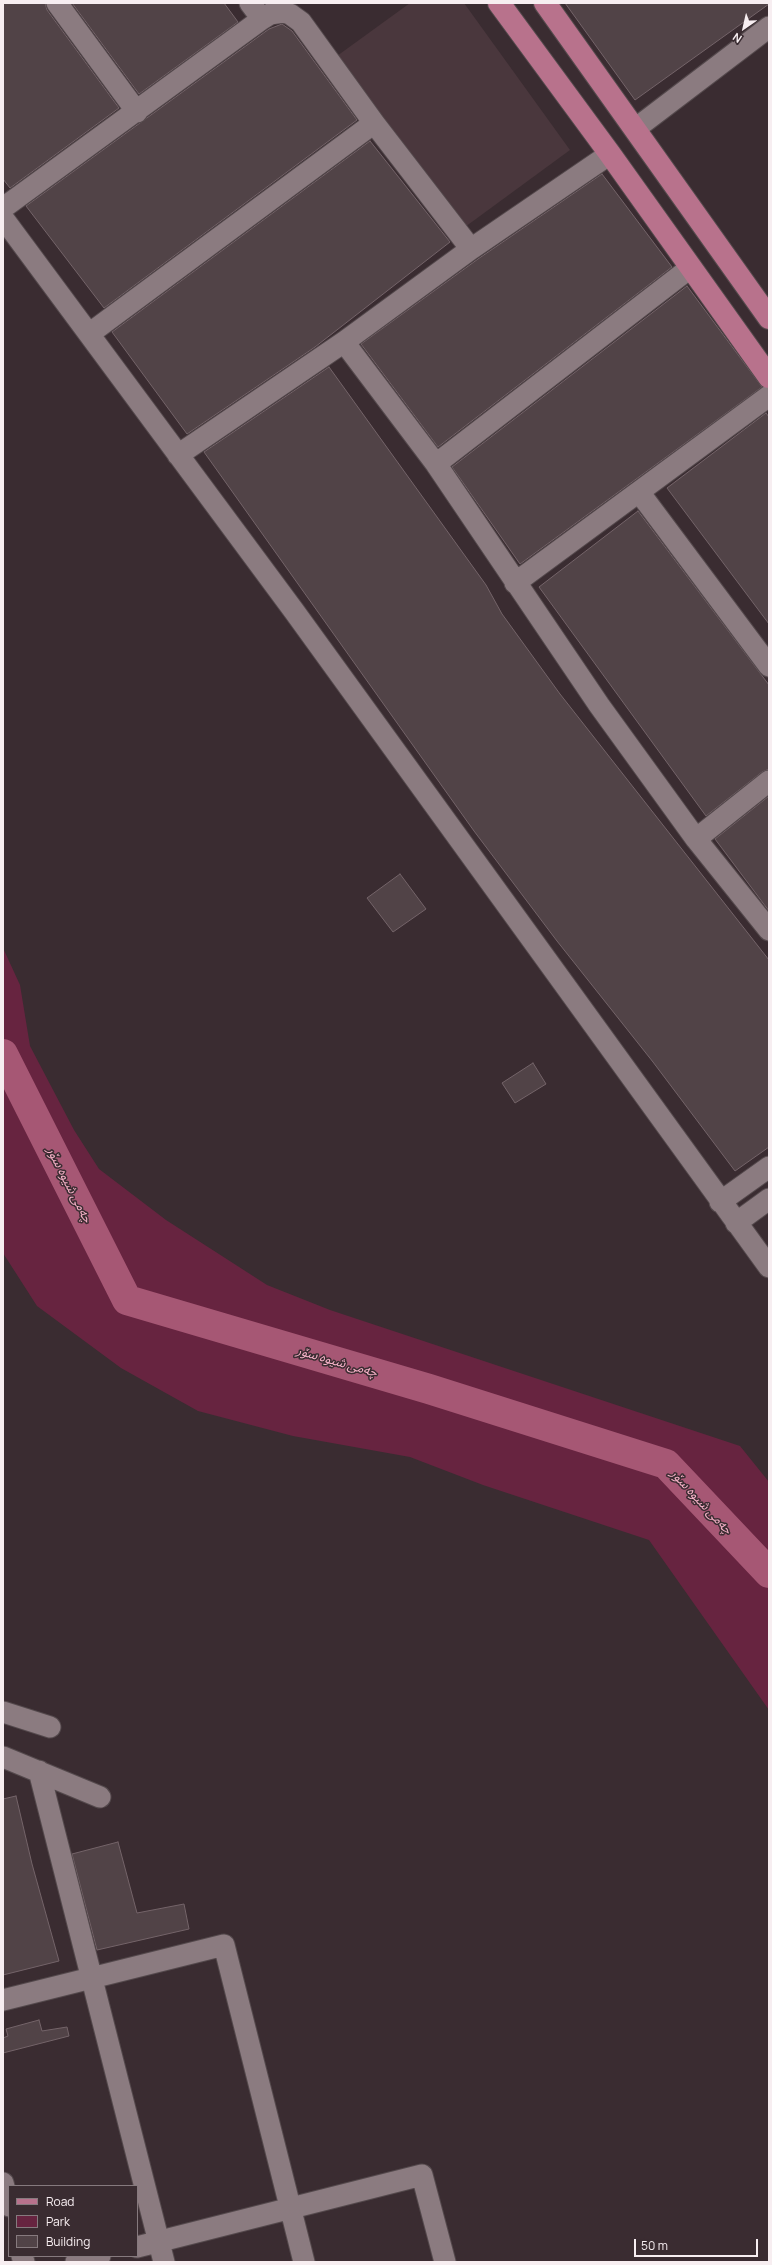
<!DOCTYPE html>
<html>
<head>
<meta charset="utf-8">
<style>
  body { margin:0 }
  #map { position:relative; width:772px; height:2265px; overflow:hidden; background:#3a2c31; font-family:Manrope,sans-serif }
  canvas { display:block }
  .frame { position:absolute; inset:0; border:4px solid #f7eef1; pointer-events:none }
  .legend { position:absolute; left:8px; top:2185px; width:130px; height:72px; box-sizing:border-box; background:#3a2c31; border:1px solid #867a7e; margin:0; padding:5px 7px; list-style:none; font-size:12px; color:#f7eef1 }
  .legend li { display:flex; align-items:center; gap:8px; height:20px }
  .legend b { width:20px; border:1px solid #867a7e }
  .north { position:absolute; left:724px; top:8px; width:40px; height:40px; -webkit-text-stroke:3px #3a2c31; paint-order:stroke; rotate:214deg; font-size:11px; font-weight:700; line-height:16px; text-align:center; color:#f7eef1 }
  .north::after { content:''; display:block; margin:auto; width:14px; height:18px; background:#f7eef1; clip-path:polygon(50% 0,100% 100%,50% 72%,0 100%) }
  .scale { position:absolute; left:634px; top:2239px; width:124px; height:18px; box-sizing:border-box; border:2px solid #f7eef1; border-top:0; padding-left:5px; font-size:12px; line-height:14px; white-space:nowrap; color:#f7eef1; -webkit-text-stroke:3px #3a2c31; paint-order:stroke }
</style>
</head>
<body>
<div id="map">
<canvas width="772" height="2265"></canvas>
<div class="frame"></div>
<ul class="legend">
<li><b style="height:5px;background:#b8728c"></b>Road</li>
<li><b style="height:11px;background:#672440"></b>Park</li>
<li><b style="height:11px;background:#514347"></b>Building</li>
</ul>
<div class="north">N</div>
<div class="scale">50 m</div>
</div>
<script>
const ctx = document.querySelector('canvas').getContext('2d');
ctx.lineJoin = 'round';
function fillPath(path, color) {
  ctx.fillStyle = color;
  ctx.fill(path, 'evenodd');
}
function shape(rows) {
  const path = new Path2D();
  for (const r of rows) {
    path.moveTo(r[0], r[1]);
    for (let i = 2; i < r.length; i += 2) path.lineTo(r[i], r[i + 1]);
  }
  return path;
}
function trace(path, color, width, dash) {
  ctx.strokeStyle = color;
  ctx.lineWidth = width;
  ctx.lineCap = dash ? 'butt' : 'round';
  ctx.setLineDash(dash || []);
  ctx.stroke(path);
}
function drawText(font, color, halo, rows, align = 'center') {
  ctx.font = font + ' Manrope,"Noto Sans Arabic",sans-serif';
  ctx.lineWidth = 3;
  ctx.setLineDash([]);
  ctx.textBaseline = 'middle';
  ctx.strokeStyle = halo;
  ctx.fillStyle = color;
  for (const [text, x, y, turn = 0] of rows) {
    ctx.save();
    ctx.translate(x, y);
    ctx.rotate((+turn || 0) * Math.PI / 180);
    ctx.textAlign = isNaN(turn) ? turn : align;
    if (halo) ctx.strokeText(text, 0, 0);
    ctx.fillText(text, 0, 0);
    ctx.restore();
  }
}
fillPath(shape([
  [410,3,464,3,570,150,465,227,337,56]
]), '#4a373d');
fillPath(shape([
  [3,948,20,985,30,1046,74,1130,99,1169,166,1220,267,1285,330,1310,740,1446,769,1482,769,1710,649,1540,483,1485,410,1457,293,1436,198,1411,121,1368,37,1306,3,1253]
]), '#672440');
trace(shape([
  [3,1054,127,1300,429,1389,666,1464,769,1573]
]), '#a65774', 30);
const building = shape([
  [3,3,45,3,47,10,119,108,10,188,3,179,3,3],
  [72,3,224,3,238,22,139,94,72,3],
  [565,3,769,3,769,4,635,100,565,3],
  [282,24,292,31,357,120,104,308,26,206,269,29,282,24],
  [370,141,450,242,315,347,187,434,112,332,370,141],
  [602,174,672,267,438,447,361,344,478,259,602,174],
  [687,286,762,387,520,564,452,467,687,286],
  [329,367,486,585,502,614,560,694,769,960,769,1147,735,1171,653,1062,557,941,474,831,204,452,329,367],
  [766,413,769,417,769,624,667,488,766,413],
  [638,511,769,685,769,769,762,772,706,816,539,587,638,511],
  [769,796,769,911,715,839,769,796],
  [400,874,426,909,393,932,367,898,400,874],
  [533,1063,546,1084,515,1103,502,1083,533,1063],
  [16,1796,32,1864,59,1961,3,1975,3,1799,16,1796],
  [118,1842,137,1913,184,1904,189,1929,97,1950,72,1854,118,1842],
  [39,2020,42,2031,67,2027,69,2036,3,2053,3,2038,8,2036,6,2029,39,2020]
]);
fillPath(building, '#514347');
trace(building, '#746469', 1);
const minor = shape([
  [57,3,137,112],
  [250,3,262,19],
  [635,129,769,27],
  [3,208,262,19,270,14,283,12,290,14,301,22,374,123,471,249],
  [3,218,294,611,769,1267],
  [89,334,374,123],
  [344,342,436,464,599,705,696,839,769,930],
  [178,455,344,342,471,249,610,154],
  [436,464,690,268],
  [639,492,769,666],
  [515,583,769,396],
  [696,839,769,781],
  [720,1202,769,1167],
  [736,1223,769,1199],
  [3,1712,50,1727],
  [3,1757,100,1797],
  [39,1771,164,2262],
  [3,2000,224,1945,304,2262],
  [3,2183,9,2206],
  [137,2247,422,2175,445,2262],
  [22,2256,24,2262],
  [76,2262,100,2256]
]);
const major = shape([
  [499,3,610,154,769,377],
  [545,3,769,318]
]);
trace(minor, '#54494c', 23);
trace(major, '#54494c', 24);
trace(minor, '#8b7b80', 21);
trace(major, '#b8728c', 22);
drawText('italic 13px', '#f5b1c7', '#3a2c31', [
  ["چەمی شیوە سۆر",69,1185,63],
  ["چەمی شیوە سۆر",337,1362,16],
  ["چەمی شیوە سۆر",701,1502,47]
]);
</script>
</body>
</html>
